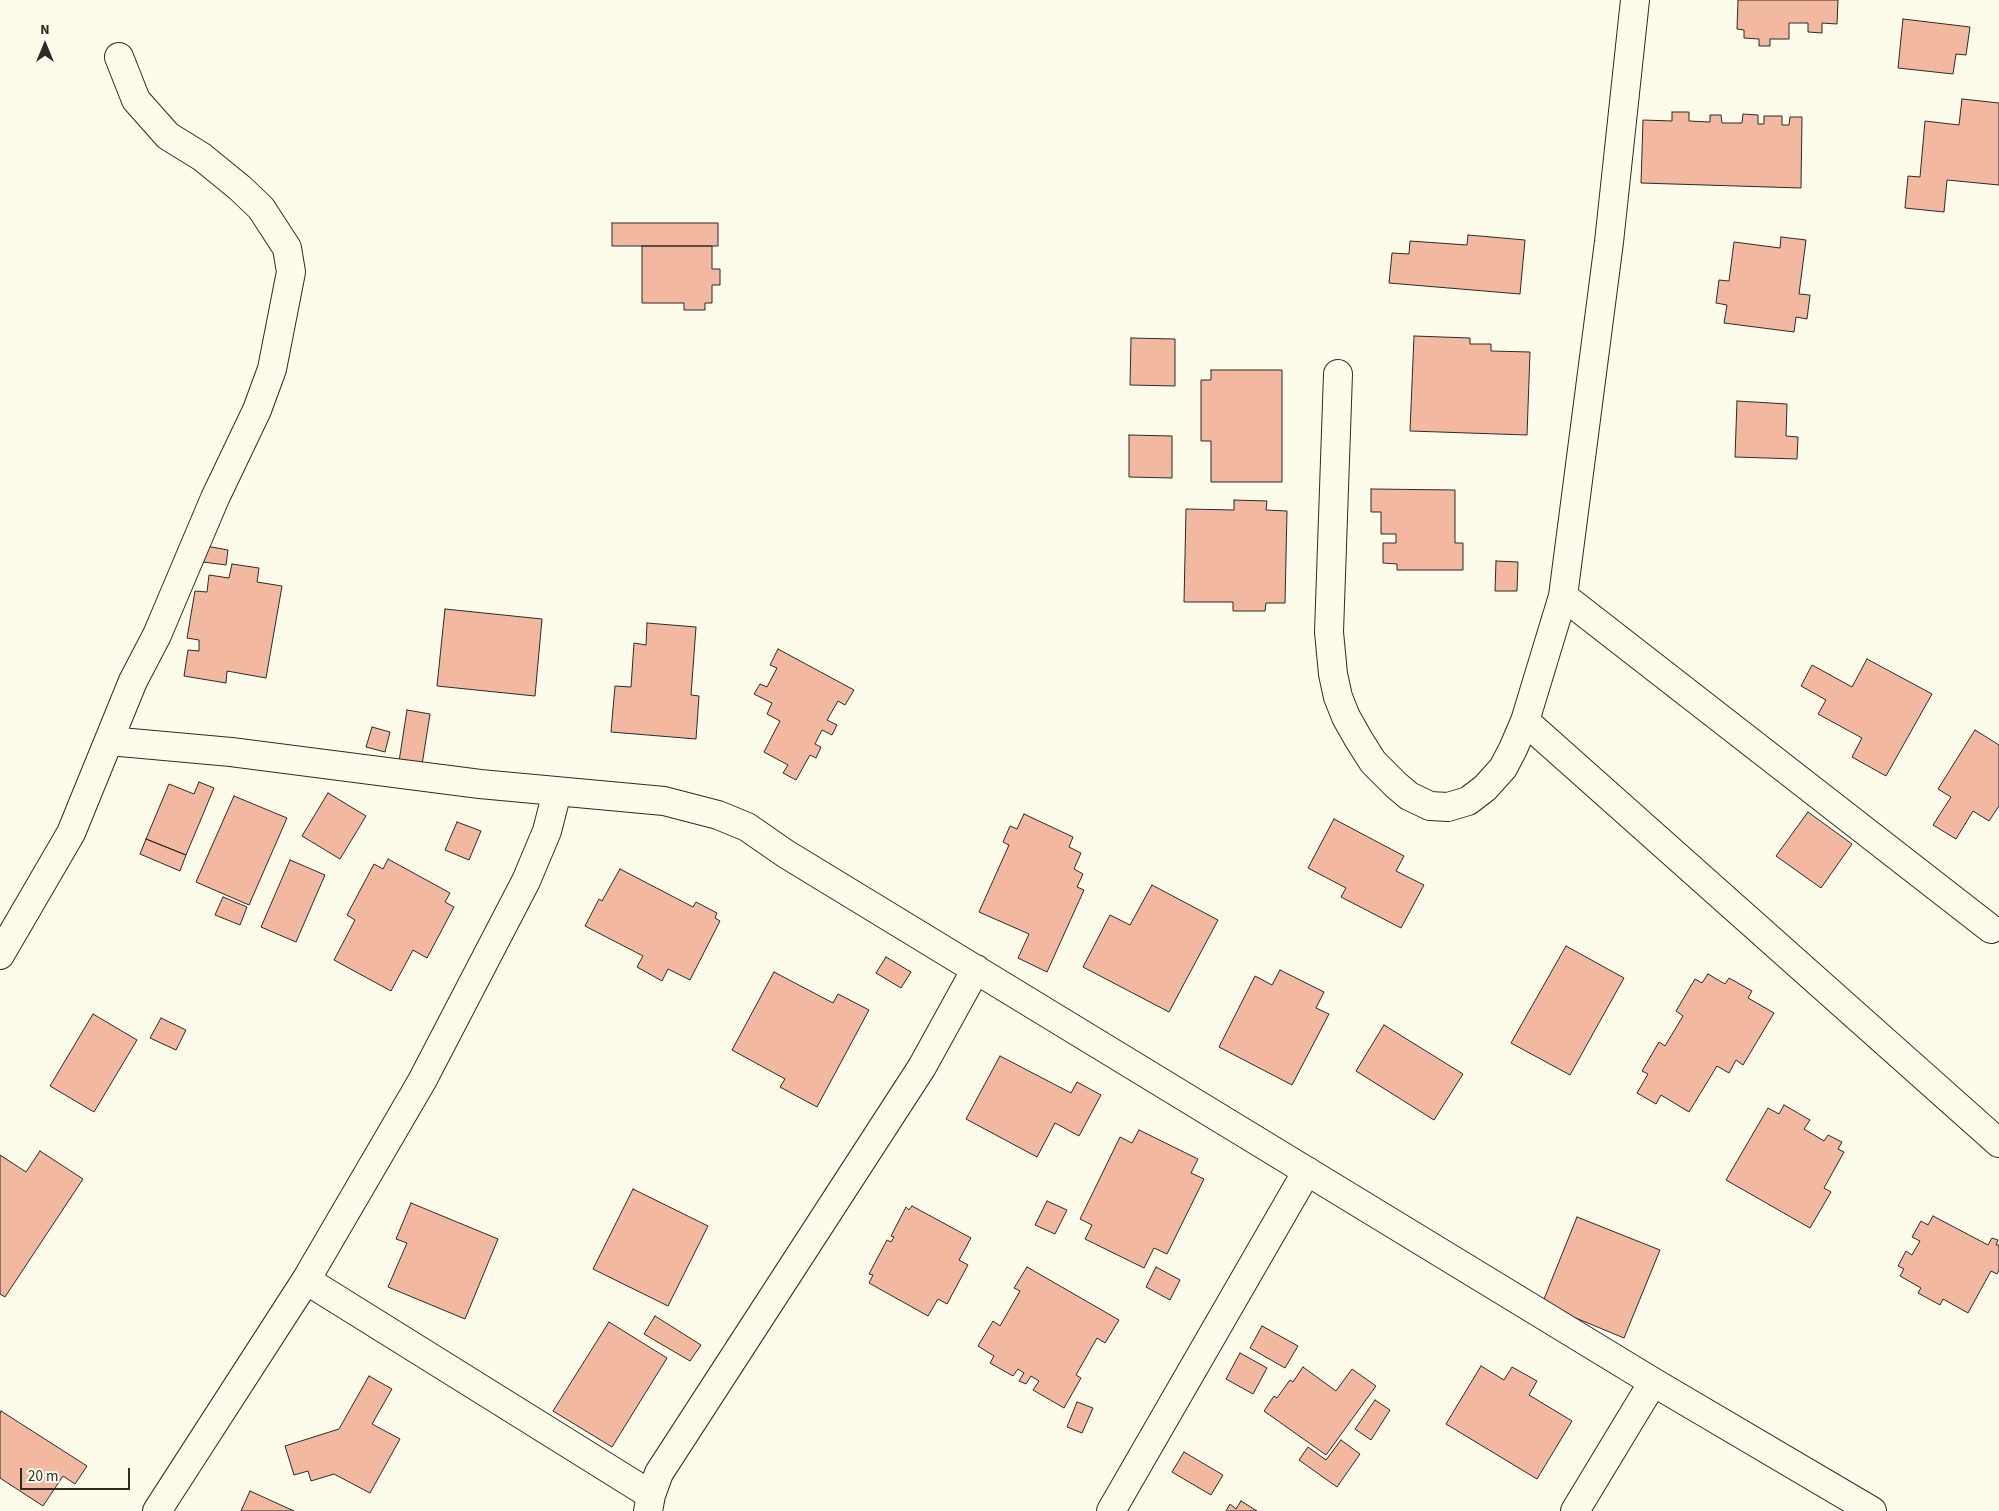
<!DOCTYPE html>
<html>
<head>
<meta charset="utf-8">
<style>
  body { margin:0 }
  #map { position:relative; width:1999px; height:1511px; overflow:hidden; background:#fdfbea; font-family:"Source Sans 3",sans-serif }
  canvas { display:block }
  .north { position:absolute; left:20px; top:20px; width:50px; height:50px; -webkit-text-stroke:4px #fdfbea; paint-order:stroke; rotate:0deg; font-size:14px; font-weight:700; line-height:20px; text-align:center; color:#2b2b2b }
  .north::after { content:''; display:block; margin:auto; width:18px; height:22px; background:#2b2b2b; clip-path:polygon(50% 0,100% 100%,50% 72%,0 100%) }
  .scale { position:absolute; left:20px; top:1468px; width:110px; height:22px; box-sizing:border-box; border:2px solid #2b2b2b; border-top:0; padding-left:6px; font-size:15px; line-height:18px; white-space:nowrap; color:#2b2b2b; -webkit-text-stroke:4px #fdfbea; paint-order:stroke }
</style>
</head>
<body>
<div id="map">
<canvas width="1999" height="1511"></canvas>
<div class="north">N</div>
<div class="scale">20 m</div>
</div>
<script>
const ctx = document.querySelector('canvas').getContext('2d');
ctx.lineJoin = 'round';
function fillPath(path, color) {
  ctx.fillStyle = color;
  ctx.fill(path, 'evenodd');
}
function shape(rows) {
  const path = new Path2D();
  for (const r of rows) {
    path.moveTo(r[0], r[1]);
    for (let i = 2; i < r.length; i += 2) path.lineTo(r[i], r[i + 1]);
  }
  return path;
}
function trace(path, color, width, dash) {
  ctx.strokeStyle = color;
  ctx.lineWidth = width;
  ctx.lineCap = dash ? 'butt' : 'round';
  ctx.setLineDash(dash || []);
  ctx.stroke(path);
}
const building = shape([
  [1738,0,1838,0,1837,24,1822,23,1822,33,1808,32,1808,23,1789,23,1789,39,1770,39,1770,46,1759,46,1759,39,1744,38,1744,30,1737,29,1738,0],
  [1903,19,1970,27,1966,55,1956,54,1953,74,1898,68,1903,19],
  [1962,99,1999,103,1999,185,1947,180,1944,212,1905,208,1908,176,1920,177,1925,121,1959,125,1962,99],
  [1672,112,1689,112,1689,121,1710,122,1710,115,1721,115,1722,123,1742,123,1743,114,1758,115,1758,124,1764,124,1764,116,1782,116,1782,125,1789,125,1790,117,1802,117,1801,188,1641,183,1643,120,1672,121,1672,112],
  [612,223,718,223,718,246,612,246,612,223],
  [1468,235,1525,240,1520,294,1389,283,1392,253,1409,254,1410,241,1467,245,1468,235],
  [1781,237,1806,240,1799,294,1810,295,1807,319,1796,317,1794,332,1724,323,1727,305,1716,303,1719,280,1729,281,1734,242,1780,248,1781,237],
  [642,246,712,246,712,269,720,269,720,285,712,285,712,303,705,303,705,310,684,310,684,303,642,303,642,246],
  [1414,336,1470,338,1470,344,1491,344,1491,351,1530,352,1527,435,1410,431,1414,336],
  [1131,338,1175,339,1175,386,1130,385,1131,338],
  [1211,370,1282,370,1282,482,1211,482,1211,441,1201,441,1201,380,1211,380,1211,370],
  [1737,401,1787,404,1786,436,1798,437,1797,459,1735,457,1737,401],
  [1129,435,1172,436,1172,478,1129,477,1129,435],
  [1371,489,1455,490,1455,543,1463,543,1463,570,1397,570,1397,564,1383,563,1383,543,1396,543,1396,534,1381,534,1381,512,1371,512,1371,489],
  [1234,500,1267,501,1266,510,1287,511,1285,603,1266,603,1265,611,1233,611,1233,602,1184,602,1186,509,1234,510,1234,500],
  [206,546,228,550,226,565,203,562,206,546],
  [1496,561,1518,562,1517,591,1495,591,1496,561],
  [232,564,259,568,257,582,282,586,266,678,227,671,226,683,184,676,188,650,199,651,199,640,187,638,195,591,207,592,209,575,229,578,232,564],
  [445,609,542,619,535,696,437,686,445,609],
  [647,623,696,627,691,695,699,696,696,739,611,732,615,686,631,687,634,643,646,645,647,623],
  [778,649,854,690,845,705,838,701,827,720,837,725,832,735,822,730,815,744,821,747,816,758,810,755,796,780,783,773,788,765,764,752,780,721,767,714,772,703,754,694,760,684,767,687,777,668,770,665,778,649],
  [1867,659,1932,694,1886,776,1852,757,1862,738,1818,714,1826,700,1801,686,1812,665,1852,687,1867,659],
  [407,710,430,714,421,771,398,768,407,710],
  [372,727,390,732,385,752,366,747,372,727],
  [1975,730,1999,745,1999,806,1989,821,1973,811,1956,839,1933,825,1951,797,1938,789,1975,730],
  [199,782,214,788,186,855,146,839,169,784,194,794,199,782],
  [328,793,366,816,340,859,302,836,328,793],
  [234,796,287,818,249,905,196,882,234,796],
  [1808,812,1852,844,1821,888,1776,856,1808,812],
  [1024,814,1073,837,1069,847,1081,853,1074,869,1083,874,1077,887,1084,890,1047,972,1018,958,1029,934,979,912,1009,845,1003,842,1010,826,1017,829,1024,814],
  [1334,819,1404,856,1396,871,1424,885,1401,928,1341,897,1346,888,1308,868,1334,819],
  [457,822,481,831,469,860,445,850,457,822],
  [146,839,186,855,180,871,140,854,146,839],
  [388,859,450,893,445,902,454,907,427,958,413,950,391,991,334,960,355,920,347,915,374,864,383,869,388,859],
  [290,860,325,875,296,942,261,927,290,860],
  [620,869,693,907,696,902,717,913,715,918,720,921,690,980,668,969,662,981,637,967,643,956,585,926,599,899,602,901,620,869],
  [1152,885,1218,920,1169,1012,1083,967,1110,915,1130,925,1152,885],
  [223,897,247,907,240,925,215,915,223,897],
  [1566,946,1624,978,1570,1075,1511,1043,1566,946],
  [886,957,911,972,901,988,876,973,886,957],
  [1280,970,1324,992,1316,1008,1329,1014,1292,1085,1219,1047,1255,976,1272,985,1280,970],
  [774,972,833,1003,838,994,869,1010,817,1107,780,1087,785,1079,732,1050,774,972],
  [1708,974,1725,984,1729,978,1752,991,1748,998,1774,1013,1743,1065,1736,1060,1729,1073,1717,1066,1689,1112,1661,1095,1656,1104,1637,1093,1648,1074,1642,1071,1659,1042,1665,1046,1683,1016,1676,1011,1695,979,1702,983,1708,974],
  [93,1014,137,1040,94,1112,50,1086,93,1014],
  [161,1018,186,1030,176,1050,150,1038,161,1018],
  [1384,1025,1463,1074,1434,1120,1356,1071,1384,1025],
  [1000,1056,1071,1093,1077,1082,1101,1095,1079,1136,1055,1123,1037,1157,966,1119,1000,1056],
  [1784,1105,1810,1120,1804,1129,1824,1141,1828,1135,1842,1142,1838,1149,1844,1152,1824,1188,1831,1192,1810,1228,1726,1180,1768,1108,1779,1114,1784,1105],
  [1139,1130,1198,1159,1191,1173,1204,1179,1167,1254,1154,1248,1144,1268,1085,1239,1092,1225,1080,1219,1120,1137,1132,1143,1139,1130],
  [40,1151,83,1179,5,1297,0,1294,0,1155,26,1172,40,1151],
  [633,1189,708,1226,668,1306,593,1269,633,1189],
  [1047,1201,1067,1210,1055,1234,1035,1225,1047,1201],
  [411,1203,498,1239,465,1319,388,1287,407,1243,396,1239,411,1203],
  [912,1206,971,1238,959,1260,968,1265,947,1304,938,1299,928,1316,869,1283,873,1275,869,1274,887,1240,891,1242,894,1237,891,1236,906,1207,909,1210,912,1206],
  [1933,1216,1988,1245,1992,1238,1998,1240,1996,1245,1999,1245,1999,1270,1997,1274,1991,1271,1968,1313,1943,1299,1940,1305,1918,1293,1921,1288,1900,1276,1904,1269,1898,1266,1906,1251,1912,1255,1920,1241,1912,1237,1921,1221,1928,1225,1933,1216],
  [1577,1217,1660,1250,1624,1338,1542,1304,1577,1217],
  [1027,1267,1119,1320,1105,1343,1097,1338,1076,1375,1081,1378,1064,1408,1033,1390,1039,1381,1031,1376,1026,1384,1019,1381,1024,1373,1018,1369,1013,1376,990,1363,994,1356,978,1346,993,1321,1000,1326,1020,1291,1014,1288,1027,1267],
  [1156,1267,1180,1280,1170,1300,1146,1287,1156,1267],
  [655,1316,701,1345,690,1361,644,1334,655,1316],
  [609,1322,667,1358,612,1447,553,1411,609,1322],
  [1262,1326,1298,1346,1285,1368,1250,1348,1262,1326],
  [1240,1353,1267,1368,1253,1394,1226,1379,1240,1353],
  [1481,1366,1504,1380,1512,1367,1537,1381,1529,1395,1572,1421,1537,1479,1446,1424,1481,1366],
  [1303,1367,1336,1391,1352,1369,1376,1386,1326,1455,1264,1411,1274,1396,1277,1398,1290,1380,1293,1382,1303,1367],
  [369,1376,392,1389,372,1424,400,1439,370,1493,334,1474,311,1481,308,1471,294,1475,285,1446,339,1429,369,1376],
  [1375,1400,1390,1410,1371,1440,1355,1429,1375,1400],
  [1077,1402,1093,1408,1082,1433,1067,1427,1077,1402],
  [1,1411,87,1466,75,1484,63,1476,43,1506,0,1478,0,1414,1,1411],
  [1341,1440,1360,1454,1337,1487,1299,1460,1308,1447,1326,1460,1341,1440],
  [1184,1452,1223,1475,1211,1495,1172,1472,1184,1452],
  [250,1491,294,1511,241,1511,250,1491],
  [1241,1501,1257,1511,1226,1511,1230,1504,1236,1509,1241,1501]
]);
fillPath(building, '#f2b8a0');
trace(building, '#2b2b2b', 1);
const minor = shape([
  [1338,374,1329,632,1333,674,1338,697,1346,717,1359,740,1373,762,1396,785,1409,796,1430,806,1448,807,1468,801,1485,788,1503,768,1513,749,1525,721,1563,596,1609,242,1635,0],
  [1563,596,1991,929],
  [1525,721,1999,1143],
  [109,741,231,752,480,784,664,801,718,815,747,827,786,854,1653,1382,1872,1511],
  [0,955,71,833,133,681,157,635,215,498,257,410,272,369,291,272,287,248,261,208,240,188,202,157,168,136,136,100,119,57],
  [306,1280,651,1495],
  [157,1511,306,1280,422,1081,526,881,547,831,557,792],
  [648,1511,651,1495,659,1473,922,1067,976,969],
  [1111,1511,1307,1171],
  [1575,1511,1653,1382]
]);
trace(minor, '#2b2b2b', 30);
trace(minor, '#fdfbea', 28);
</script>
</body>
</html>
